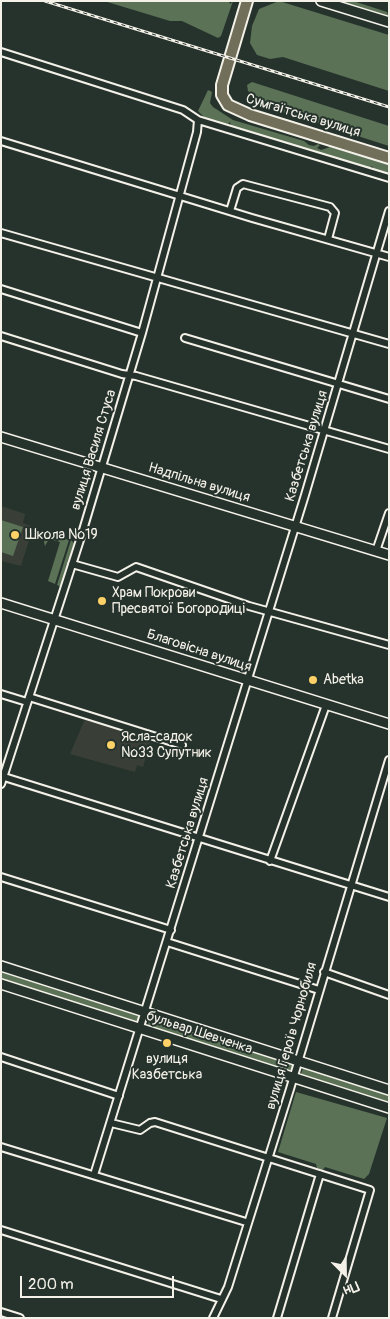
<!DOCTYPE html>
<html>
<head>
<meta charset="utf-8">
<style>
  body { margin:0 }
  #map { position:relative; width:390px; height:1319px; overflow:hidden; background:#26332d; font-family:Pangolin,sans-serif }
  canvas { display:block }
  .frame { position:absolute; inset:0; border:2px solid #f4f1e8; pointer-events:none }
  .north { position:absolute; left:320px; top:1249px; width:50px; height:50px; -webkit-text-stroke:4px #26332d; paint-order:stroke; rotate:157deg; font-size:14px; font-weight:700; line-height:20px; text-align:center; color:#f4f1e8 }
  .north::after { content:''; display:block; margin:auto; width:18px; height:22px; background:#f4f1e8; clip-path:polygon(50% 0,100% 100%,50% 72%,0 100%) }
  .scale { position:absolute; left:20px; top:1276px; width:154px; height:22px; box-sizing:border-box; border:2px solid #f4f1e8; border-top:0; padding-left:6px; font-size:15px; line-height:18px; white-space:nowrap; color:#f4f1e8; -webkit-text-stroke:4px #26332d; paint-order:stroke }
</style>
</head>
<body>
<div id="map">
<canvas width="390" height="1319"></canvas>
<div class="frame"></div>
<div class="north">Пн</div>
<div class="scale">200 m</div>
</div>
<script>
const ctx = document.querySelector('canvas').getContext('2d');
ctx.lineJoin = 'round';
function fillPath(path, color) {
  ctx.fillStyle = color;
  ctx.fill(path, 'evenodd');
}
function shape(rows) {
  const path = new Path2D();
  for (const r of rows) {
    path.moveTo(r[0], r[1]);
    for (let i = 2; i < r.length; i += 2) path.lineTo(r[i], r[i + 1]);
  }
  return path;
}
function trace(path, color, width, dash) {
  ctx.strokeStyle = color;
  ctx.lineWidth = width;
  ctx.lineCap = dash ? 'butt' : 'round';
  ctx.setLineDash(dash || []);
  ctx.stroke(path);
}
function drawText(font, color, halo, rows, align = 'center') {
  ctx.font = font + ' Pangolin,sans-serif';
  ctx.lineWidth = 4;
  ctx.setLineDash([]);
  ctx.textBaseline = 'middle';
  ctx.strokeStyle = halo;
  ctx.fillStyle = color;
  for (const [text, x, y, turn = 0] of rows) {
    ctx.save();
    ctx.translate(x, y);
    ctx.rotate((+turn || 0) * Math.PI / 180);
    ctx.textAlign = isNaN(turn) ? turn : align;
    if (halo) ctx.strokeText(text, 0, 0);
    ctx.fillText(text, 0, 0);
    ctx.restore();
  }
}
fillPath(shape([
  [1,506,25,514,23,523,31,526,28,536,30,537,21,566,1,561],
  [85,719,151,739,143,767,137,765,135,772,70,754]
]), '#393f37');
fillPath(shape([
  [104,1,229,1,230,4,233,1,221,36,218,38,182,21,170,21],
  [279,1,389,35,389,91,283,57,270,59,257,55,250,43,252,26,259,9],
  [336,1,353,1,387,12,389,17],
  [252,82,389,126,389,146,273,109,248,91,247,85],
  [208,90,212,92,210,103,213,107,233,120,304,141,309,145,314,146,318,144,320,145,317,148,321,150,330,147,389,165,389,176,374,171,372,166,368,170,231,127,230,122,227,125,204,117,198,111],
  [1,520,23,527,13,556,1,552],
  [48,534,69,540,55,584,48,581,60,542,49,539,45,546,44,542],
  [71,540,76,545,61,587,57,585],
  [1,969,140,1014,138,1021,137,1023,1,981],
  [151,1017,293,1063,290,1072,147,1027],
  [304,1066,389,1092,389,1105,300,1076],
  [296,1092,387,1118,369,1174,364,1179,325,1167,323,1170,317,1168,316,1164,278,1152]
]), '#5b7256');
const minor = shape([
  [1,52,183,110,198,120,389,178],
  [1,141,252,218,389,257],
  [230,211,237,188,243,184,330,207,335,213,328,239],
  [1,233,389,344],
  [1,289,142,333],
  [1,336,122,374,136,376,389,449],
  [185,338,389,399],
  [376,551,389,513],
  [72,564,118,577,136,567,249,606,389,645],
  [1,694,27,702],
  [29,697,182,745],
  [1,776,389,897],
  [1,784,80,540,142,333,197,132,198,120],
  [270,861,326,705],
  [1,877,171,930],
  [167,942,319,990],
  [324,972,389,995],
  [1,1057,119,1096],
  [111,1123,140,1130,150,1123,155,1122,370,1190,332,1318],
  [1,1147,246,1222],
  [94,1175,305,495,389,211],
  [1,1230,221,1299],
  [1,1312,20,1318],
  [213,1318,228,1287,290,1089,389,760],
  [277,1318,320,1174]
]);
const secondary = shape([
  [321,1,389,22],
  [1,437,389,555],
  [1,603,389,724],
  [1,966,389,1090],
  [1,984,389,1108]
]);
const primary = shape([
  [247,1,222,85,222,95,228,105,250,115,389,158]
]);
trace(minor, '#f4f1e8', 10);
trace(secondary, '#f4f1e8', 12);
trace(primary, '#f4f1e8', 14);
trace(minor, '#26332d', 6);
trace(secondary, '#26332d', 9);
trace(primary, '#716e59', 10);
const rail = shape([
  [45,1,389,107]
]);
trace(rail, '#f4f1e8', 3);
trace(rail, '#26332d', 1, [4]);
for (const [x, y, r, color] of [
  [15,535,5,"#ffd166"],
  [102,601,5,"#ffd166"],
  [313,680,5,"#ffd166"],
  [111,745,5,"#ffd166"],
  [167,1043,5,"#ffd166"]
]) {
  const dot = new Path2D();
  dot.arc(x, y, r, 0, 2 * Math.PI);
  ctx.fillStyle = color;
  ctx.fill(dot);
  trace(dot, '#26332d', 2);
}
drawText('14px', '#f4f1e8', '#26332d', [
  ["Сумгаїтська вулиця",303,116,17],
  ["Казбетська вулиця",307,446,-73],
  ["вулиця Василя Стуса",94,450,-73],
  ["Надпільна вулиця",199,483,17],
  ["Благовісна вулиця",199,651,18],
  ["Казбетська вулиця",188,833,-73],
  ["бульвар Шевченка",199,1033,18],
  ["вулиця Героїв Чорнобиля",292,1036,-74]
]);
drawText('14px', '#f4f1e8', '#26332d', [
  ["Школа №19",25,535],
  ["Храм Покрови",112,593],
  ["Пресвятої Богородиці",112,609],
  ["Abetka",323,680],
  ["Ясла-садок",121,737],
  ["№33 Супутник",121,753],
  ["вулиця",167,1059,"center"],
  ["Казбетська",167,1075,"center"]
], 'left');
</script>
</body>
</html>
